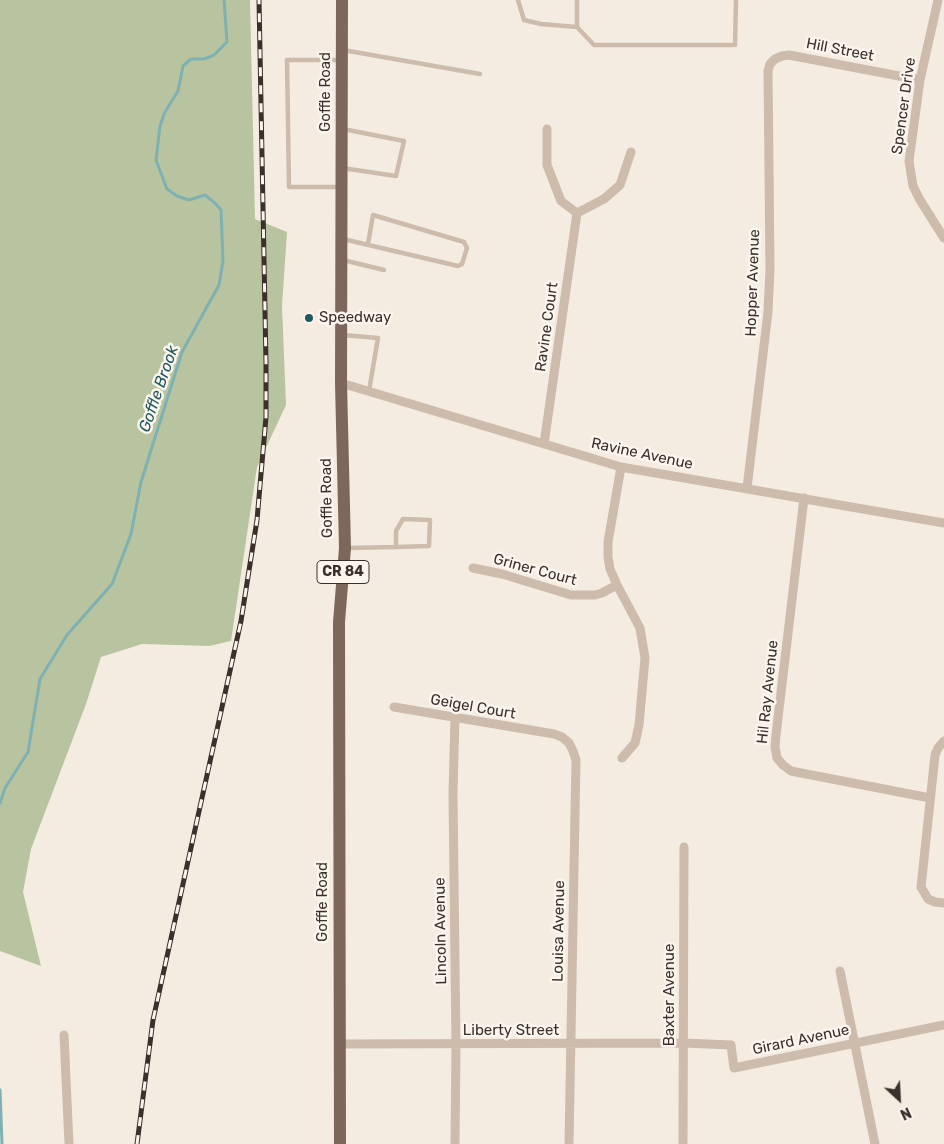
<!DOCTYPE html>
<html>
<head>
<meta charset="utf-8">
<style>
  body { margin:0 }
  #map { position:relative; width:944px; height:1144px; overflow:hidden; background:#f4ebe1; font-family:Rubik,sans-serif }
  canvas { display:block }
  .north { position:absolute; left:874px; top:1074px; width:50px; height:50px; -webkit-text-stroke:4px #fbf5ee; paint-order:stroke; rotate:155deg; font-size:14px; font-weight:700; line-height:20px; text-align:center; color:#3b302b }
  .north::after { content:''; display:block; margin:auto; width:18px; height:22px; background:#3b302b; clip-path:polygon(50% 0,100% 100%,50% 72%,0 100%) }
</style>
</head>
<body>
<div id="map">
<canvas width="944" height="1144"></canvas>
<div class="north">N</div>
</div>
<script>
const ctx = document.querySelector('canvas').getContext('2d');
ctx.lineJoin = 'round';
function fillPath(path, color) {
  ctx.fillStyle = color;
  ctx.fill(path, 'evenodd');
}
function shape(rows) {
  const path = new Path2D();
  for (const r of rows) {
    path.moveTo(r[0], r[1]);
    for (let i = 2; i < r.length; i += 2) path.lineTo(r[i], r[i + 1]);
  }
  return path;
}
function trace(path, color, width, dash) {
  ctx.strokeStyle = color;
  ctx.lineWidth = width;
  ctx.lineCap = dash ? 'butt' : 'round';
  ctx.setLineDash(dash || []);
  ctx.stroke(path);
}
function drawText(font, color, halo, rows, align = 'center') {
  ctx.font = font + ' Rubik,sans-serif';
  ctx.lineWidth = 5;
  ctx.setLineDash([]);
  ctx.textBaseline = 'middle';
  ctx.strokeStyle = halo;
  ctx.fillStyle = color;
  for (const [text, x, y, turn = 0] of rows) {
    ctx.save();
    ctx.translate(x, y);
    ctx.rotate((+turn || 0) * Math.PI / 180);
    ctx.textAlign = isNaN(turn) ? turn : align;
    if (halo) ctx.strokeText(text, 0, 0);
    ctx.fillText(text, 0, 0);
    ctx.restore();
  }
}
fillPath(shape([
  [0,0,250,0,255,219,287,232,282,306,286,405,257,467,231,641,209,646,142,644,101,657,86,704,31,849,23,892,41,966,0,951]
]), '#b8c4a0');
trace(shape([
  [0,803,5,788,28,752,40,679,67,635,112,584,131,534,141,482,182,352,219,285,223,261,221,210,215,203,205,195,189,200,177,196,167,189,156,160,160,126,165,112,178,91,183,66,191,59,204,59,214,55,227,42,224,0],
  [0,1090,2,1144]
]), '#7fb0b2', 3);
trace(shape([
  [518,0,524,20,541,24,577,27,577,0],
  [577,27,594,45,735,45,736,0],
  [343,50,480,74],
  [342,168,396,176,404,141,343,129],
  [340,187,289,187,287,60,341,60],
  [343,239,458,266,462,264,467,248,464,242,373,215,368,244],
  [343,260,384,270],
  [343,335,378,338,369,391],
  [346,548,396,547,429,546,430,520,403,519,396,531,396,547]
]), '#cdbbac', 4.5);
trace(shape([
  [938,0,920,80,909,161,913,186,920,200,944,238],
  [547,129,547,165,561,201,577,213],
  [577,213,604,199,620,185,631,152],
  [341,383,621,467,944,523],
  [544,444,577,213],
  [621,467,608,542,608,557,610,569,617,585,640,628,645,658,639,725,635,743,622,758],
  [747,488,768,312,770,269,768,71,770,64,775,59,782,56,789,55,920,80],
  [804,498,776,735,775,747,777,758,783,765,791,771,930,798],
  [473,568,502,574,571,595,595,595,602,593,617,585],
  [394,707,554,734,562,737,569,743,573,751,576,760,569,1144],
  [944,741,938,748,935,755,921,887,928,899,935,902,944,903],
  [840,971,875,1144],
  [64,1035,69,1144],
  [340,1044,684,1043,731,1045,734,1068,944,1025],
  [455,1144,456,1045,453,794,455,717],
  [683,1144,684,847]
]), '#cdbbac', 9);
trace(shape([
  [340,1144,339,622,345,548,341,383,342,0]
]), '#7d675c', 12);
const rail = shape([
  [137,1144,153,1020,241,621,257,520,266,417,266,363,259,0]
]);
trace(rail, '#3b302b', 5);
trace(rail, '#fbf5ee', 3, [9]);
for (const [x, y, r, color] of [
  [309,318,5,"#1f5a5e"]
]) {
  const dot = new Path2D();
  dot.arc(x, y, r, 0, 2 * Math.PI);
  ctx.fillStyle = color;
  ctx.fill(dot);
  trace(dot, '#fbf5ee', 2);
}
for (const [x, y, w] of [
  [343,572,52]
]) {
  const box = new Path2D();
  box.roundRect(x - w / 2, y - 11.5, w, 23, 4);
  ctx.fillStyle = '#fbf5ee';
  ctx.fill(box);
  trace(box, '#3b302b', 1);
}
drawText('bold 14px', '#3b302b', null, [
  ["CR 84",343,572]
]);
drawText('15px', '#3b302b', '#fbf5ee', [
  ["Hill Street",840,50,11],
  ["Goffle Road",326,92,-90],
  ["Spencer Drive",904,106,-82],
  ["Hopper Avenue",753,283,-88],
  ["Ravine Court",547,327,-82],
  ["Ravine Avenue",642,454,12],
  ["Goffle Road",327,498,-91],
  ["Griner Court",535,570,15],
  ["Hil Ray Avenue",768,692,-84],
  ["Geigel Court",473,707,10],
  ["Goffle Road",323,902,-90],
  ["Lincoln Avenue",441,931,-91],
  ["Louisa Avenue",559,931,-89],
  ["Baxter Avenue",670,995,-90],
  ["Liberty Street",511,1031],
  ["Girard Avenue",801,1040,-12]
]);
drawText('15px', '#3b302b', '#fbf5ee', [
  ["Speedway",319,318]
], 'left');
drawText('italic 16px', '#1f5a5e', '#fbf5ee', [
  ["Goffle Brook",159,389,-71]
]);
</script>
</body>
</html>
